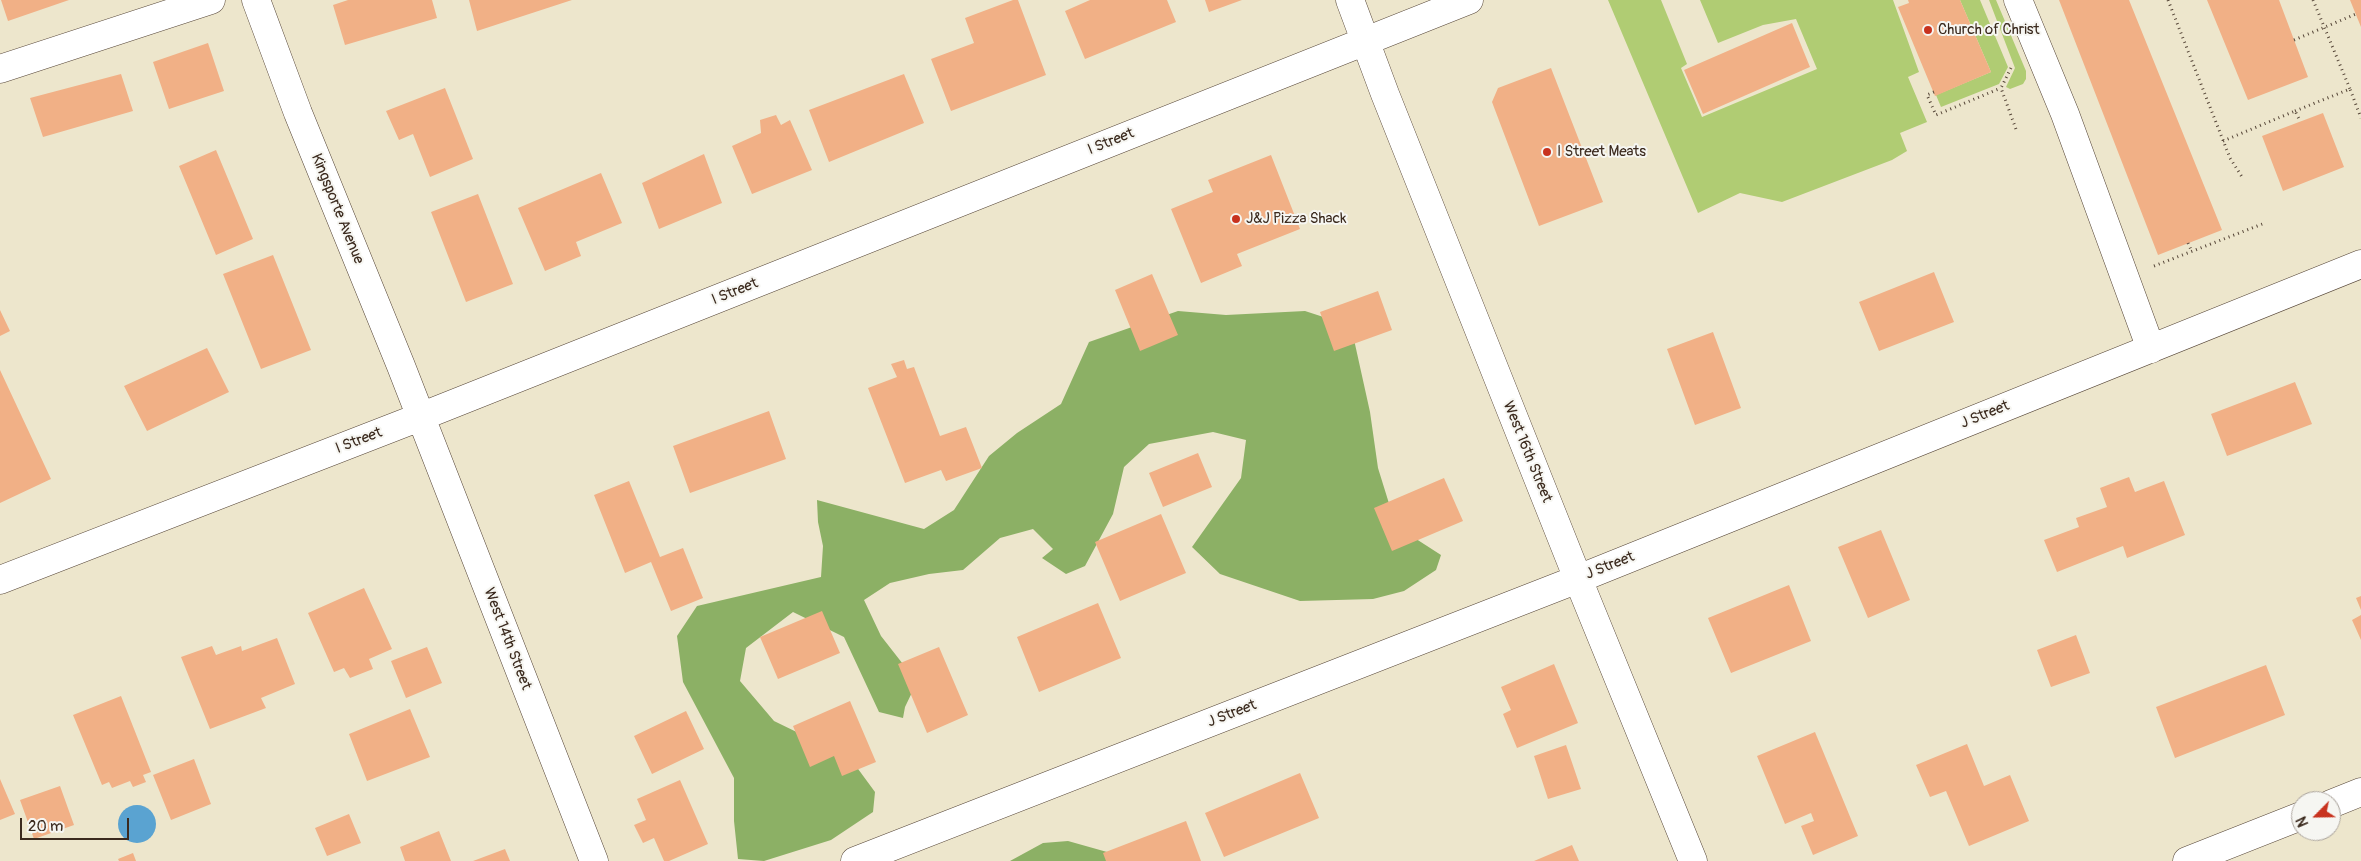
<!DOCTYPE html>
<html>
<head>
<meta charset="utf-8">
<style>
  body { margin:0 }
  #map { position:relative; width:2361px; height:861px; overflow:hidden; background:#ede6cc; font-family:Pangolin,sans-serif }
  canvas { display:block }
  .north { position:absolute; left:2291px; top:791px; width:50px; height:50px; box-sizing:border-box; background:#f6f6f2; border:1px solid #aba49d; border-radius:50%; rotate:247deg; font-size:14px; font-weight:700; line-height:20px; text-align:center; color:#3b2a1e }
  .north::after { content:''; display:block; margin:auto; width:18px; height:22px; background:#c8321e; clip-path:polygon(50% 0,100% 100%,50% 72%,0 100%) }
  .scale { position:absolute; left:20px; top:818px; width:109px; height:22px; box-sizing:border-box; border:2px solid #3b2a1e; border-top:0; padding-left:6px; font-size:15px; line-height:18px; white-space:nowrap; color:#3b2a1e; -webkit-text-stroke:4px #f6f6f2; paint-order:stroke }
</style>
</head>
<body>
<div id="map">
<canvas width="2361" height="861"></canvas>
<div class="north">N</div>
<div class="scale">20 m</div>
</div>
<script>
const ctx = document.querySelector('canvas').getContext('2d');
ctx.lineJoin = 'round';
function fillPath(path, color) {
  ctx.fillStyle = color;
  ctx.fill(path, 'evenodd');
}
function shape(rows) {
  const path = new Path2D();
  for (const r of rows) {
    if (r.length === 3) {
      path.moveTo(r[0] + r[2], r[1]);
      path.arc(r[0], r[1], r[2], 0, 2 * Math.PI);
      continue;
    }
    path.moveTo(r[0], r[1]);
    for (let i = 2; i < r.length; i += 2) path.lineTo(r[i], r[i + 1]);
  }
  return path;
}
function trace(path, color, width, dash) {
  ctx.strokeStyle = color;
  ctx.lineWidth = width;
  ctx.lineCap = dash ? 'butt' : 'round';
  ctx.setLineDash(dash || []);
  ctx.stroke(path);
}
function drawText(font, color, halo, rows, align = 'center') {
  ctx.font = font + ' Pangolin,sans-serif';
  ctx.lineWidth = 4;
  ctx.setLineDash([]);
  ctx.textBaseline = 'middle';
  ctx.strokeStyle = halo;
  ctx.fillStyle = color;
  for (const [text, x, y, turn = 0] of rows) {
    ctx.save();
    ctx.translate(x, y);
    ctx.rotate((+turn || 0) * Math.PI / 180);
    ctx.textAlign = isNaN(turn) ? turn : align;
    if (halo) ctx.strokeText(text, 0, 0);
    ctx.fillText(text, 0, 0);
    ctx.restore();
  }
}
fillPath(shape([
  [1608,0,1661,0,1687,64,1681,68,1702,117,1817,69,1796,19,1763,25,1718,43,1700,0,1893,0,1919,72,1908,77,1927,122,1900,133,1907,151,1892,160,1782,202,1740,193,1698,213],
  [1960,0,1980,0,2008,67,1999,84,1941,107,1936,95,1991,72],
  [1989,0,1996,0,2026,71,2026,79,2023,84,2010,89,2006,87,2015,68]
]), '#b0cc73');
fillPath(shape([
  [1178,311,1226,315,1305,311,1351,326,1370,412,1378,468,1396,526,1441,555,1436,570,1404,591,1373,599,1300,601,1220,574,1192,547,1241,478,1246,440,1213,432,1149,444,1124,467,1113,514,1085,566,1066,574,1042,558,1053,549,1033,529,1000,538,963,570,929,574,890,583,864,600,881,636,917,682,905,707,903,718,879,712,844,637,793,612,746,648,740,681,774,721,850,758,875,792,873,812,831,840,764,861,738,859,734,821,734,778,683,682,677,636,697,606,821,577,823,546,818,522,817,500,924,529,954,510,989,456,1017,433,1061,404,1089,342],
  [1068,841,1139,861,1010,861,1043,843]
]), '#8cb065');
fillPath(shape([
  [137,824,19]
]), '#5aa3d1');
fillPath(shape([
  [1,0,69,0,8,21],
  [348,0,432,0,437,18,345,45,333,5],
  [469,0,572,0,477,31],
  [1013,0,1018,0,1046,75,951,111,931,59,974,43,965,18],
  [1090,0,1167,0,1176,22,1085,59,1065,11],
  [1205,0,1242,0,1209,12],
  [1908,0,1960,0,1991,72,1935,96,1898,7,1909,3],
  [2059,0,2129,0,2222,230,2158,255],
  [2207,0,2279,0,2308,77,2248,100],
  [2350,0,2361,0,2361,27],
  [1792,23,1810,67,1703,114,1684,70],
  [208,43,224,91,169,109,153,62],
  [1551,68,1603,202,1539,226,1492,102,1498,88],
  [121,74,133,111,43,137,30,98],
  [904,74,924,123,829,162,809,110],
  [445,88,473,159,430,177,413,134,399,140,386,111],
  [2323,113,2344,167,2283,191,2262,136],
  [776,115,781,125,790,120,812,170,752,194,732,146,761,133,760,120],
  [216,150,253,239,216,255,179,166],
  [704,154,722,203,659,229,642,183],
  [1271,155,1300,229,1237,254,1242,266,1201,283,1171,209,1213,192,1208,180],
  [601,173,622,223,576,242,581,256,545,271,518,208],
  [478,194,513,284,466,302,431,212],
  [273,255,311,350,261,369,223,274],
  [1934,272,1954,322,1879,351,1859,302],
  [1152,274,1178,335,1140,351,1115,290],
  [1378,291,1392,330,1334,351,1320,312],
  [0,310,10,331,0,336],
  [1713,332,1741,408,1695,425,1667,349],
  [207,348,229,392,147,431,124,386],
  [904,360,907,369,914,367,940,436,966,427,982,468,946,481,941,470,905,483,868,388,897,377,891,364],
  [0,370,51,479,0,503],
  [2295,382,2312,424,2227,456,2211,414],
  [769,411,786,459,690,493,673,446],
  [1198,453,1212,487,1163,507,1149,473],
  [2129,477,2135,492,2164,481,2185,535,2127,558,2123,546,2057,572,2044,540,2079,527,2076,518,2107,507,2100,488],
  [1444,478,1463,521,1392,551,1374,508],
  [629,481,660,557,683,548,703,598,671,611,651,562,625,573,594,495],
  [1161,514,1186,573,1120,601,1095,542],
  [1881,530,1910,600,1868,618,1838,547],
  [1789,585,1811,641,1731,673,1708,618],
  [364,588,392,649,369,659,373,669,350,678,344,668,334,672,308,613],
  [2361,596,2361,610,2356,598],
  [1098,603,1121,658,1039,692,1017,637],
  [822,611,840,653,778,679,760,637],
  [2361,615,2361,640,2352,620],
  [2076,635,2090,673,2051,687,2037,650],
  [277,638,295,684,261,698,266,708,210,729,181,657,212,646,216,655,241,646,242,651],
  [427,647,442,683,406,698,391,661],
  [939,647,968,715,927,733,898,664],
  [1554,664,1578,723,1517,748,1503,714,1511,710,1501,687],
  [2266,665,2285,715,2175,758,2156,707],
  [121,696,151,772,143,775,146,782,133,787,130,781,112,788,109,782,102,785,73,715],
  [850,701,876,762,842,776,834,756,810,767,793,726],
  [410,709,430,757,367,781,349,734],
  [686,711,704,749,652,774,634,736],
  [1815,732,1858,836,1813,855,1801,826,1814,821,1811,813,1785,824,1757,756],
  [1967,744,1984,786,2010,775,2029,821,1969,846,1946,791,1930,797,1916,765],
  [1566,745,1581,789,1548,799,1534,756],
  [194,759,211,804,171,820,153,775],
  [1300,773,1319,818,1224,857,1205,813],
  [0,779,15,814,0,820],
  [680,780,708,844,669,861,664,861,654,838,643,843,634,825,646,820,637,799],
  [60,786,74,825,34,839,20,800],
  [349,814,361,843,327,856,315,828],
  [1186,821,1201,861,1106,861,1103,853],
  [439,831,451,861,405,861,400,847],
  [1572,845,1579,861,1534,861],
  [505,849,510,861,473,861],
  [133,853,136,861,119,861,118,859]
]), '#f1b086');
const minor = shape([
  [256,0,298,113,401,366,594,861],
  [1350,0,1385,94,1578,579,1693,861],
  [2018,0,2065,114,2151,349],
  [0,69,211,0],
  [0,580,420,417,1469,0],
  [2331,804,2361,792],
  [855,861,1578,579,2361,264],
  [2187,861,2301,816]
]);
trace(minor, '#564638', 29);
trace(shape([
  [2168,0,2230,158,2242,177],
  [2313,0,2350,89],
  [2294,40,2356,14],
  [2011,68,2001,88,2017,132],
  [1934,92,1927,95,1936,115,2001,88],
  [2295,111,2350,89,2361,118],
  [2223,141,2295,111,2300,121],
  [2188,243,2192,252],
  [2154,266,2265,223]
]), '#564638', 3, [1, 4]);
trace(minor, '#fff', 28);
for (const [x, y, r, color] of [
  [1928,30,5,"#c8321e"],
  [1547,152,5,"#c8321e"],
  [1236,219,5,"#c8321e"]
]) {
  const dot = new Path2D();
  dot.arc(x, y, r, 0, 2 * Math.PI);
  ctx.fillStyle = color;
  ctx.fill(dot);
  trace(dot, '#f6f6f2', 2);
}
drawText('15px', '#3b2a1e', '#f6f6f2', [
  ["Church of Christ",1938,30],
  ["I Street Meats",1557,152],
  ["J&J Pizza Shack",1246,219]
], 'left');
drawText('15px', '#3b2a1e', '#f6f6f2', [
  ["I Street",1111,142,-22],
  ["Kingsporte Avenue",337,209,68],
  ["I Street",735,292,-22],
  ["J Street",1985,415,-22],
  ["I Street",359,441,-21],
  ["West 16th Street",1527,452,68],
  ["J Street",1610,566,-22],
  ["West 14th Street",507,639,69],
  ["J Street",1232,714,-21]
]);
</script>
</body>
</html>
